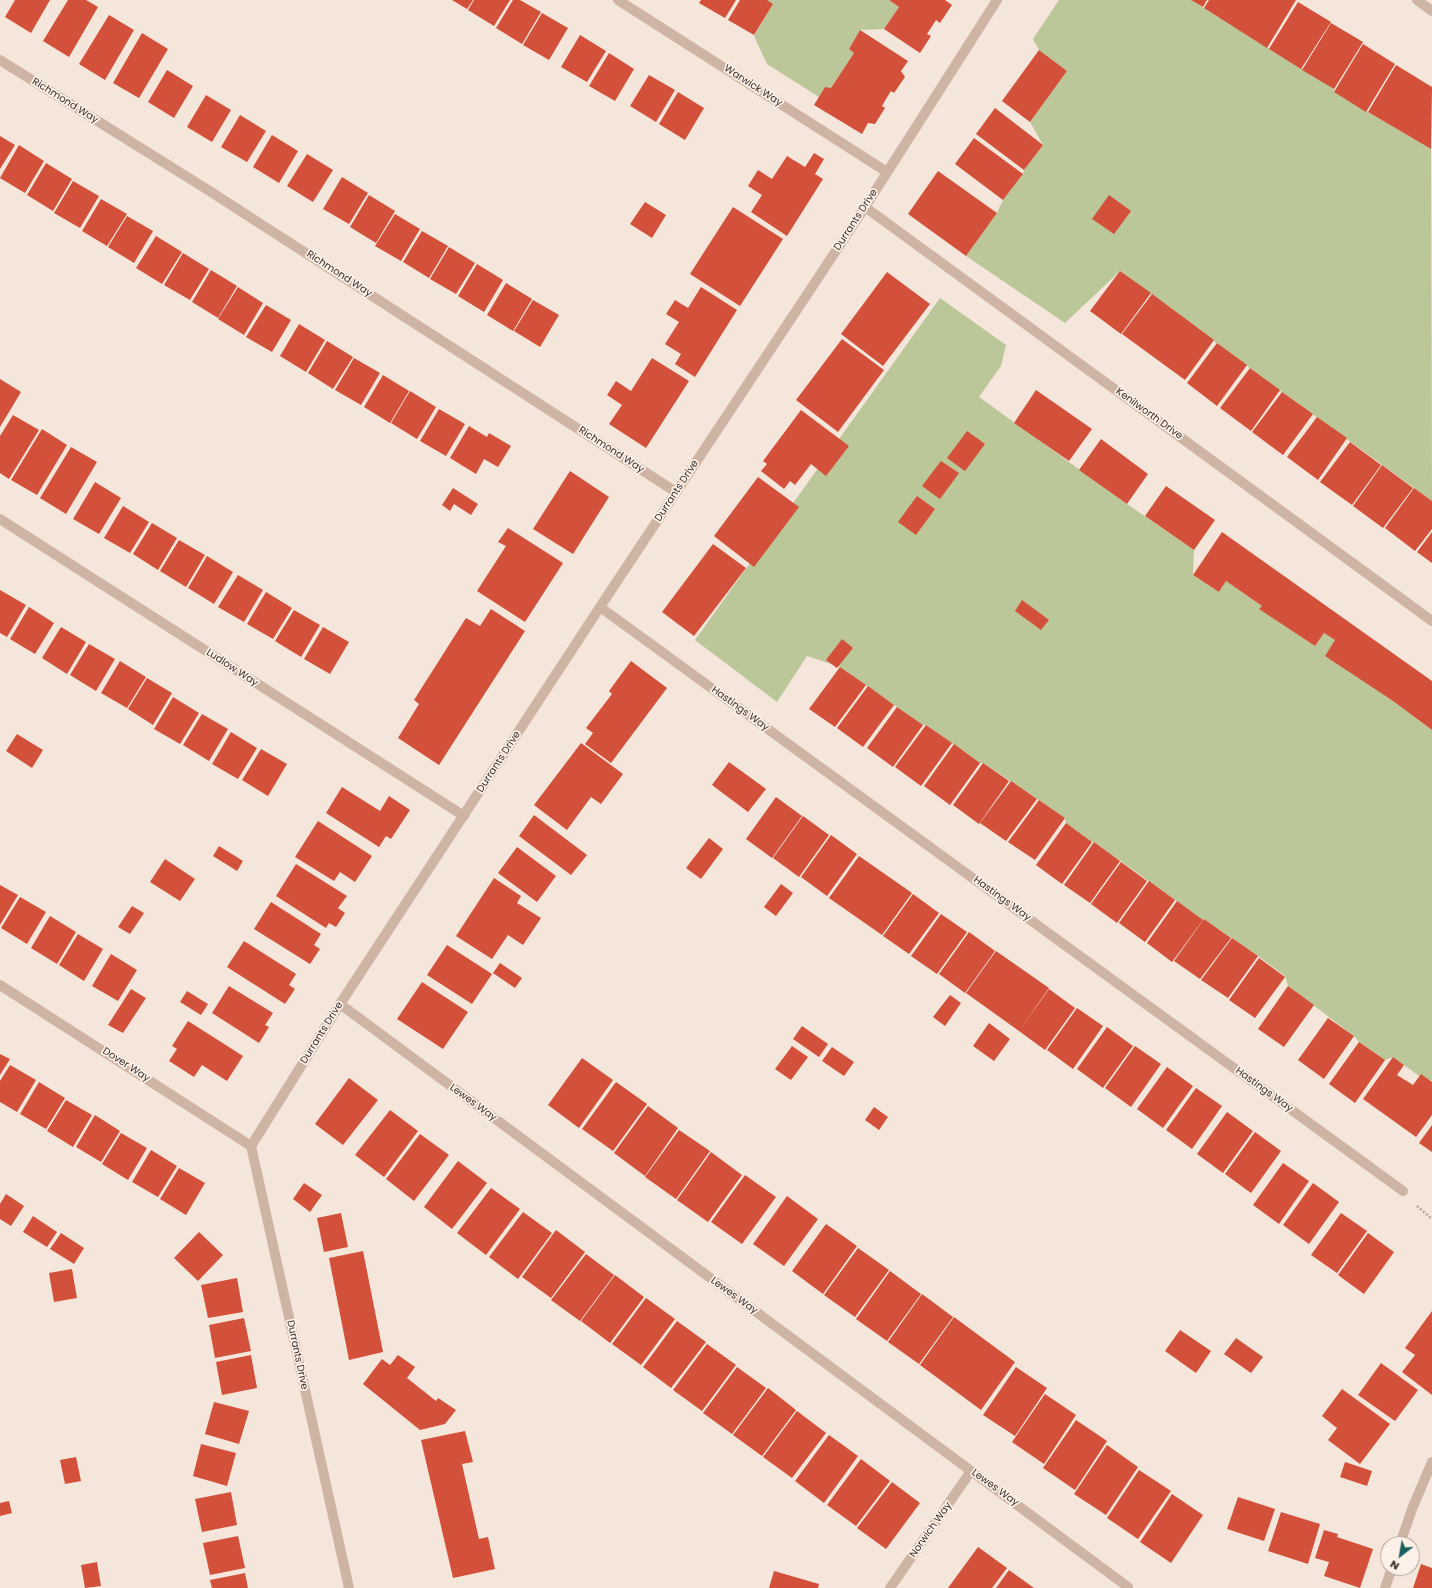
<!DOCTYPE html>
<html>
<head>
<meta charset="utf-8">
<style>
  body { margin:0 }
  #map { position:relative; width:1432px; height:1588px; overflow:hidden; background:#f5e6db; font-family:Poppins,sans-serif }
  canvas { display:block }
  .north { position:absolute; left:1380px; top:1536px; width:40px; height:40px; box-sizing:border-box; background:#fcf1e8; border:1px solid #aea29b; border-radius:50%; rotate:211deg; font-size:11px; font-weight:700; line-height:16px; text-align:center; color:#392b27 }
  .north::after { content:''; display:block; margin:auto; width:14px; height:18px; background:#18605d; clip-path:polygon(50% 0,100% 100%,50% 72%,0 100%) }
</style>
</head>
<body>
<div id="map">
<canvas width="1432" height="1588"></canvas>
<div class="north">N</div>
</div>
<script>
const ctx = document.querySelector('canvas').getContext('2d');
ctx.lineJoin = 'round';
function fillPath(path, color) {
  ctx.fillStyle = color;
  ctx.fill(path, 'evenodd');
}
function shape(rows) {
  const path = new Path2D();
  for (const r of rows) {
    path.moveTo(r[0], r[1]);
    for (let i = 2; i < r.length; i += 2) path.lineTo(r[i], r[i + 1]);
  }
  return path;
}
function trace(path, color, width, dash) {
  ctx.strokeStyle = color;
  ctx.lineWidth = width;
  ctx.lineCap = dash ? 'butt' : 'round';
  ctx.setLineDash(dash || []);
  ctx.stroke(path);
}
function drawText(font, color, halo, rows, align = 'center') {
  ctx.font = font + ' Poppins,sans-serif';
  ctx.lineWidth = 3.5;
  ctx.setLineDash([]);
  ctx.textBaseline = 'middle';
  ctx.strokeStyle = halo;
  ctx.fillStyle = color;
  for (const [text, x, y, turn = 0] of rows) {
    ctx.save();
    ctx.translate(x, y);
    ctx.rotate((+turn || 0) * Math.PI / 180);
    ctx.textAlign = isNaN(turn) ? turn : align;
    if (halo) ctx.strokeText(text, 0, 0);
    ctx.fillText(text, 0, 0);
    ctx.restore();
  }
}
fillPath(shape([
  [767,0,889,0,899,7,884,29,860,30,849,49,854,53,831,88,825,87,819,97,767,64,754,36,773,4],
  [1059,0,1191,0,1334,89,1334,92,1431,149,1432,501,1282,392,1120,271,1065,323,966,256,997,213,1003,200,1023,174,1024,170,1043,145,1030,122,1067,71,1039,50,1033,39],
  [940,298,1006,345,1001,366,979,397,1127,504,1194,550,1193,575,1219,592,1226,581,1262,606,1260,609,1315,646,1324,633,1335,640,1326,656,1393,701,1432,730,1432,1081,1419,1076,1393,1057,1385,1060,1359,1042,1354,1036,1288,986,1285,976,1258,956,1204,919,1203,920,1094,842,1092,842,1066,823,1065,818,1039,800,983,763,980,763,926,725,923,725,894,705,840,667,807,656,777,702,695,640]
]), '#bbc699');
fillPath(shape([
  [15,0,50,0,31,33,5,17],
  [68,0,86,0,98,7,69,57,43,41],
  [452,0,473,0,467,9],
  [474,0,510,0,494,26,468,10],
  [513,0,520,0,541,12,522,44,496,28],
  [701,0,736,0,725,18,699,3],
  [740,0,767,0,773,4,754,35,728,20],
  [889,0,945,0,952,5,940,23,936,20,927,34,931,36,920,53,884,29,899,7],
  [1191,0,1207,0,1203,7],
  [1209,0,1254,0,1249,9,1254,0,1296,0,1267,48,1204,8],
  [1298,2,1331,22,1301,69,1269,49],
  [542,13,568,28,549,60,523,45],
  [109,15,134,30,105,80,79,64],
  [1331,23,1363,42,1334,89,1302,70],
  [860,30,908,61,901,71,905,77,894,93,891,91,886,99,882,106,885,108,875,124,868,123,862,134,814,105,825,87,831,88,854,53,849,49],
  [142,33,168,49,139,98,113,83],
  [580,35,606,51,587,82,561,67],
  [1363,44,1395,64,1366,112,1334,92],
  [1039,50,1067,71,1030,122,1002,101],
  [609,53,634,69,615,101,589,86],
  [1396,65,1432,87,1431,149,1368,112],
  [167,70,193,86,174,118,148,102],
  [649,75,675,90,656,122,630,106],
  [678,92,704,108,685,140,659,124],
  [206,95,231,110,212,142,187,127],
  [995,108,1043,145,1024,170,976,134],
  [240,115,266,131,247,162,221,147],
  [272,135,298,151,279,183,253,167],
  [0,136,15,145,0,169],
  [974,138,1023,174,1003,200,955,164],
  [19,145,44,161,25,193,0,178],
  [814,153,824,159,815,174,823,179,787,236,751,212,762,195,748,186,758,170,772,179,787,156,805,167],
  [307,154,333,170,313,202,287,186],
  [46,163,72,179,53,211,27,195],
  [938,171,997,213,966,256,908,214],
  [342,177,368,193,349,224,323,209],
  [73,181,99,196,80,228,54,213],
  [369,195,395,211,376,243,350,227],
  [1109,195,1131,211,1114,234,1092,219],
  [101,199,127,214,107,246,82,231],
  [645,202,666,215,652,238,630,224],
  [733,207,783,239,740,306,690,274],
  [395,214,420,229,401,261,375,246],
  [127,216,153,231,134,263,108,247],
  [422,231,448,246,429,278,403,262],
  [156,236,182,252,162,284,136,268],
  [449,247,475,263,456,294,430,279],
  [183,253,209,269,190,300,164,285],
  [477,264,503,280,484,312,458,296],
  [211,270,237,286,218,318,192,302],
  [1120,271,1151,293,1121,334,1090,311],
  [887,272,930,304,883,366,841,334],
  [506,283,532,299,513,331,487,315],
  [238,287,263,303,244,335,218,319],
  [701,287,737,310,695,377,675,364,681,354,665,344,679,322,666,314,675,300,688,308],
  [1152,294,1214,340,1185,380,1122,334],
  [533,300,559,315,540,347,514,331],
  [266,305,291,320,272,352,246,337],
  [299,324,325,340,306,372,280,356],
  [842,339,884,370,838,432,796,400],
  [327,341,353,357,333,389,308,373],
  [1217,343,1247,365,1217,406,1187,383],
  [354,358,380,373,361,405,335,390],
  [652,358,689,381,646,448,609,424,622,405,607,395,616,381,631,391],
  [1250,368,1280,390,1251,431,1220,408],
  [383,375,409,391,390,423,364,407],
  [0,379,21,392,0,427],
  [1036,390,1092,429,1069,461,1014,423],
  [410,391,436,407,417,439,391,423],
  [1282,392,1313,414,1283,455,1252,432],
  [439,409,465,424,446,456,420,441],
  [801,410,849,446,826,476,811,464,795,485,790,481,784,489,761,471,767,464,763,461],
  [13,415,39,430,9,479,0,473,0,436],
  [1317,417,1347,438,1318,480,1287,457],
  [469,426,487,437,489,433,511,446,498,467,484,459,476,474,450,458],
  [42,429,67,445,37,495,11,480],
  [967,431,985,444,965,471,947,458],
  [1101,439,1148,474,1127,504,1079,470],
  [1350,442,1381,465,1352,505,1320,482],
  [71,447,97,462,66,514,40,498],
  [941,461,959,473,940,499,922,486],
  [1382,465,1413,488,1383,528,1353,506],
  [570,471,609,497,573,554,533,529],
  [758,477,799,507,754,567,714,536],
  [95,482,121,498,99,534,73,519],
  [1166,486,1215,520,1194,550,1145,516],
  [453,488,478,504,471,515,454,504,450,511,442,505],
  [1414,488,1432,501,1432,529,1415,551,1385,528],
  [917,496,935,509,916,535,898,522],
  [123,506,149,522,130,553,104,538],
  [152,523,177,538,158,570,133,554],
  [508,528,563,563,525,622,477,591,506,546,498,542],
  [1222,532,1432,681,1432,730,1393,701,1325,656,1340,632,1335,640,1324,633,1315,646,1259,609,1262,606,1226,581,1219,592,1193,575],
  [1432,532,1432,563,1417,552],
  [179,540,205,555,186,587,160,571],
  [713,544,746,568,694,636,662,612],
  [207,556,233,572,214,604,188,588],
  [238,575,263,590,244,622,218,607],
  [0,590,26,605,7,637,0,633],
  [266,592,292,608,273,639,247,624],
  [1022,600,1049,620,1041,630,1015,611],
  [29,607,54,623,35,654,10,639],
  [491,609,525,631,439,765,398,738,419,704,414,700,466,618,480,626],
  [294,610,320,625,301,657,275,641],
  [61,627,86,642,67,674,42,658],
  [323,627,349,642,330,674,304,659],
  [842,639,853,648,837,668,826,660],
  [89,644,115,659,96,691,70,675],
  [120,661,146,677,127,708,101,693],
  [631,661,667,688,611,763,585,744,593,733,586,728,612,694,609,691],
  [840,667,866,685,835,727,809,709],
  [147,678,172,693,153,725,128,709],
  [868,686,894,705,863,747,837,728],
  [173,697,199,713,180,744,154,729],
  [897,707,923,725,893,767,867,748],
  [202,714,228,729,209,761,183,745],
  [926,725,952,743,921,786,895,767],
  [231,732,257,748,238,779,212,764],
  [17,734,43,750,32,768,6,751],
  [581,743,623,774,601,804,591,797,567,830,534,805],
  [954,744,980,763,950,805,924,786],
  [261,749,287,764,268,796,242,780],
  [729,762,766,789,748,812,712,785],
  [983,763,1009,781,979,824,953,805],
  [1011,781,1037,799,1006,841,980,823],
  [342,787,380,811,389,796,410,810,391,839,386,836,379,847,326,813],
  [776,797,802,816,772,858,746,839],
  [1039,800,1065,818,1035,860,1008,842],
  [534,815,587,855,571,875,519,836],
  [803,816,829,835,799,877,773,858],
  [318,821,372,856,355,882,340,872,334,881,295,857],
  [1066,823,1092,842,1062,884,1036,865],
  [831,835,857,854,827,896,801,877],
  [709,838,723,849,701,879,686,868],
  [1094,842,1120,861,1090,903,1064,885],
  [219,846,243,861,237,871,213,856],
  [517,847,556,876,537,902,498,873],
  [859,856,912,893,882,935,829,898],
  [165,859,195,879,180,901,150,882],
  [1121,862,1147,881,1117,923,1091,904],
  [296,864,347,896,338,908,345,913,336,927,329,923,326,928,276,896],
  [494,878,521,896,517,903,541,918,523,945,508,935,492,959,456,936],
  [1149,881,1175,900,1145,942,1119,923],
  [781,884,793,893,776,916,764,907],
  [0,885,18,895,0,925],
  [913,894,939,913,909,954,883,936],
  [20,897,46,912,27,944,1,928],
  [1177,901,1203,920,1172,962,1147,943],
  [271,902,321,934,314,945,320,949,310,964,254,929],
  [132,906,144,913,130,934,118,927],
  [941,914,967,932,937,974,911,956],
  [50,916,76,932,57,964,31,948],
  [1204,919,1231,938,1200,979,1174,961],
  [969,932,995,951,965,993,939,974],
  [78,934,103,949,84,981,59,965],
  [1232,938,1258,956,1228,998,1201,980],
  [244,941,296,974,289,985,295,989,285,1004,227,967],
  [447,945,492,974,472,1004,427,975],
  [996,951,1049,988,1019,1031,966,993],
  [111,954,137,970,118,1001,92,986],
  [1259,958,1285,977,1255,1018,1229,1000],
  [500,963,522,978,515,988,493,973],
  [422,982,468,1012,443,1049,397,1019],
  [229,986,273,1013,265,1025,269,1027,259,1043,212,1013],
  [1288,986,1314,1005,1284,1047,1258,1029],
  [131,989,146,998,123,1033,108,1025],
  [1049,989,1075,1008,1045,1050,1019,1031],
  [187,991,208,1004,201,1015,180,1002],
  [950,995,961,1003,945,1026,933,1017],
  [1077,1008,1103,1026,1073,1069,1047,1050],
  [1328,1018,1354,1036,1324,1079,1298,1060],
  [188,1021,243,1056,227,1081,202,1065,194,1077,169,1061,177,1049,172,1046],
  [989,1023,1010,1039,994,1061,973,1046],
  [802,1026,828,1044,819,1057,793,1039],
  [1107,1027,1133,1046,1103,1088,1077,1069],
  [1359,1042,1385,1060,1355,1103,1329,1084],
  [792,1046,808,1057,791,1080,775,1069],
  [1135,1046,1161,1064,1131,1107,1105,1088],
  [832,1047,854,1062,844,1076,822,1061],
  [0,1054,10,1059,0,1075],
  [1393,1057,1404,1065,1397,1075,1413,1085,1421,1074,1432,1082,1432,1115,1416,1137,1363,1099],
  [582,1058,613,1080,579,1128,548,1105],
  [10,1065,36,1080,17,1112,0,1102,0,1081],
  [1167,1067,1193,1086,1163,1128,1137,1109],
  [349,1078,378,1100,343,1145,315,1124],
  [39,1082,65,1098,46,1129,20,1114],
  [616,1082,647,1104,613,1151,582,1129],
  [1196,1088,1222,1106,1192,1149,1166,1130],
  [66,1100,92,1115,73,1147,47,1131],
  [648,1106,678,1128,645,1176,614,1153],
  [874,1107,888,1117,879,1130,865,1120],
  [390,1110,418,1131,384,1177,355,1155],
  [1227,1112,1253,1131,1223,1173,1197,1154],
  [95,1115,120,1131,101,1162,76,1147],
  [1432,1125,1432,1152,1419,1143],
  [679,1130,710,1151,676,1199,645,1177],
  [1255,1132,1281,1151,1251,1193,1225,1174],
  [121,1133,147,1148,128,1180,102,1164],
  [420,1134,449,1155,414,1201,386,1179],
  [151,1150,177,1166,158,1197,132,1182],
  [711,1152,742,1175,708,1222,677,1200],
  [458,1161,487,1183,452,1229,424,1207],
  [1283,1163,1309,1181,1279,1224,1253,1205],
  [179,1168,205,1183,186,1215,160,1199],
  [745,1175,776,1197,742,1244,711,1222],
  [304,1183,322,1195,310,1212,293,1199],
  [1313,1183,1339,1202,1309,1244,1283,1225],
  [491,1188,520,1209,486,1255,457,1233],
  [6,1194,24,1206,11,1226,0,1219,0,1204],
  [787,1196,818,1219,784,1266,753,1244],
  [523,1212,552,1233,518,1279,489,1257],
  [341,1213,348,1247,324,1252,317,1218],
  [1341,1213,1367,1231,1337,1273,1311,1255],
  [33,1216,57,1232,47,1247,23,1232],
  [826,1224,857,1246,823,1294,792,1271],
  [556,1230,585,1252,551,1298,522,1277],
  [199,1232,223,1255,198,1281,174,1258],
  [61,1233,84,1248,74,1264,50,1249],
  [1368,1233,1394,1252,1364,1294,1338,1275],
  [858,1248,889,1270,855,1317,824,1295],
  [363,1251,383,1352,349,1360,329,1258],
  [586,1254,614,1275,580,1321,551,1300],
  [72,1269,77,1298,54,1302,49,1273],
  [890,1271,921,1294,887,1341,856,1319],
  [615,1275,644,1297,610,1343,581,1321],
  [237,1278,243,1312,208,1318,201,1285],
  [922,1294,953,1317,919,1364,888,1342],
  [646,1298,675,1319,641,1365,612,1344],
  [1432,1311,1432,1395,1402,1372,1415,1355,1405,1348],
  [954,1317,1015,1362,981,1410,920,1365],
  [244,1318,251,1351,215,1358,209,1325],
  [677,1321,706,1342,671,1388,643,1367],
  [1180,1330,1211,1351,1196,1373,1165,1351],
  [1236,1338,1263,1357,1251,1373,1224,1354],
  [707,1344,736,1365,702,1411,673,1390],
  [251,1355,257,1388,222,1395,216,1362],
  [398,1355,415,1367,407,1378,436,1401,438,1398,456,1410,445,1424,420,1430,363,1384,382,1359,390,1365],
  [1381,1363,1418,1390,1395,1421,1358,1395],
  [737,1367,766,1388,732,1434,703,1413],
  [1016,1367,1047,1388,1015,1436,983,1415],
  [768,1388,796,1410,762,1456,733,1435],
  [1342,1389,1390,1424,1360,1464,1328,1440,1337,1428,1322,1416],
  [1045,1394,1076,1415,1044,1464,1012,1442],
  [214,1402,249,1411,239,1444,205,1434],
  [797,1411,826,1433,792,1478,763,1457],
  [1076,1420,1107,1441,1075,1490,1043,1468],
  [465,1431,473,1462,462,1464,479,1539,488,1537,495,1569,453,1578,421,1440],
  [829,1435,858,1456,824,1503,795,1481],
  [201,1444,236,1453,227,1486,193,1476],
  [1107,1445,1138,1467,1106,1515,1074,1494],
  [76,1457,81,1481,65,1484,60,1460],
  [861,1459,890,1481,856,1526,827,1505],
  [1345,1462,1372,1471,1367,1486,1340,1477],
  [1139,1470,1171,1491,1138,1539,1107,1518],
  [892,1482,920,1503,886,1549,857,1528],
  [231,1492,237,1525,202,1532,195,1499],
  [1172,1494,1203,1515,1171,1563,1140,1542],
  [1238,1497,1275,1509,1264,1541,1227,1529],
  [9,1501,12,1513,0,1516,0,1503],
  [1281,1512,1320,1524,1308,1564,1268,1551],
  [1324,1530,1338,1534,1337,1537,1373,1549,1360,1588,1324,1576,1329,1562,1315,1558],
  [238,1536,245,1568,210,1575,203,1543],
  [978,1547,1007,1568,992,1588,948,1588],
  [97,1562,101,1586,85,1588,81,1565],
  [1421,1564,1432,1568,1432,1588,1413,1588],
  [1009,1570,1034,1588,996,1588],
  [774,1571,819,1584,818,1588,769,1588],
  [245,1573,248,1588,212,1588,210,1580]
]), '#d3503a');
trace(shape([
  [1417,1206,1432,1219]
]), '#ba9e8f', 2.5, [2, 2]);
trace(shape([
  [618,0,887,172],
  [1417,0,1432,11],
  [0,60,208,190,676,492],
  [865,207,1432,621],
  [0,519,464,816],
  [600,607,1403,1191],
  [0,985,251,1146],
  [340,1004,1128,1587],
  [1400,1544,1412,1509,1432,1462],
  [349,1588,251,1146,340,1004,600,607,865,207,997,0],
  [890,1588,971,1471],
  [1385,1588,1392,1568]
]), '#ceb4a5', 10);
drawText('10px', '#392b27', '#fcf1e8', [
  ["Warwick Way",753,86,33],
  ["Richmond Way",65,101,32],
  ["Durrants Drive",856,220,-57],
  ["Richmond Way",339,274,33],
  ["Kenilworth Drive",1149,414,36],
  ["Richmond Way",611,450,33],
  ["Durrants Drive",677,491,-57],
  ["Ludlow Way",232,668,33],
  ["Hastings Way",740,709,36],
  ["Durrants Drive",499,762,-57],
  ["Hastings Way",1002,899,36],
  ["Durrants Drive",322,1033,-58],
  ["Dover Way",126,1065,33],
  ["Hastings Way",1264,1090,36],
  ["Lewes Way",473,1103,36],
  ["Lewes Way",734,1296,36],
  ["Durrants Drive",297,1355,78],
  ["Lewes Way",995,1488,36],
  ["Norwich Way",931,1530,-55]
]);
</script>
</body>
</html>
